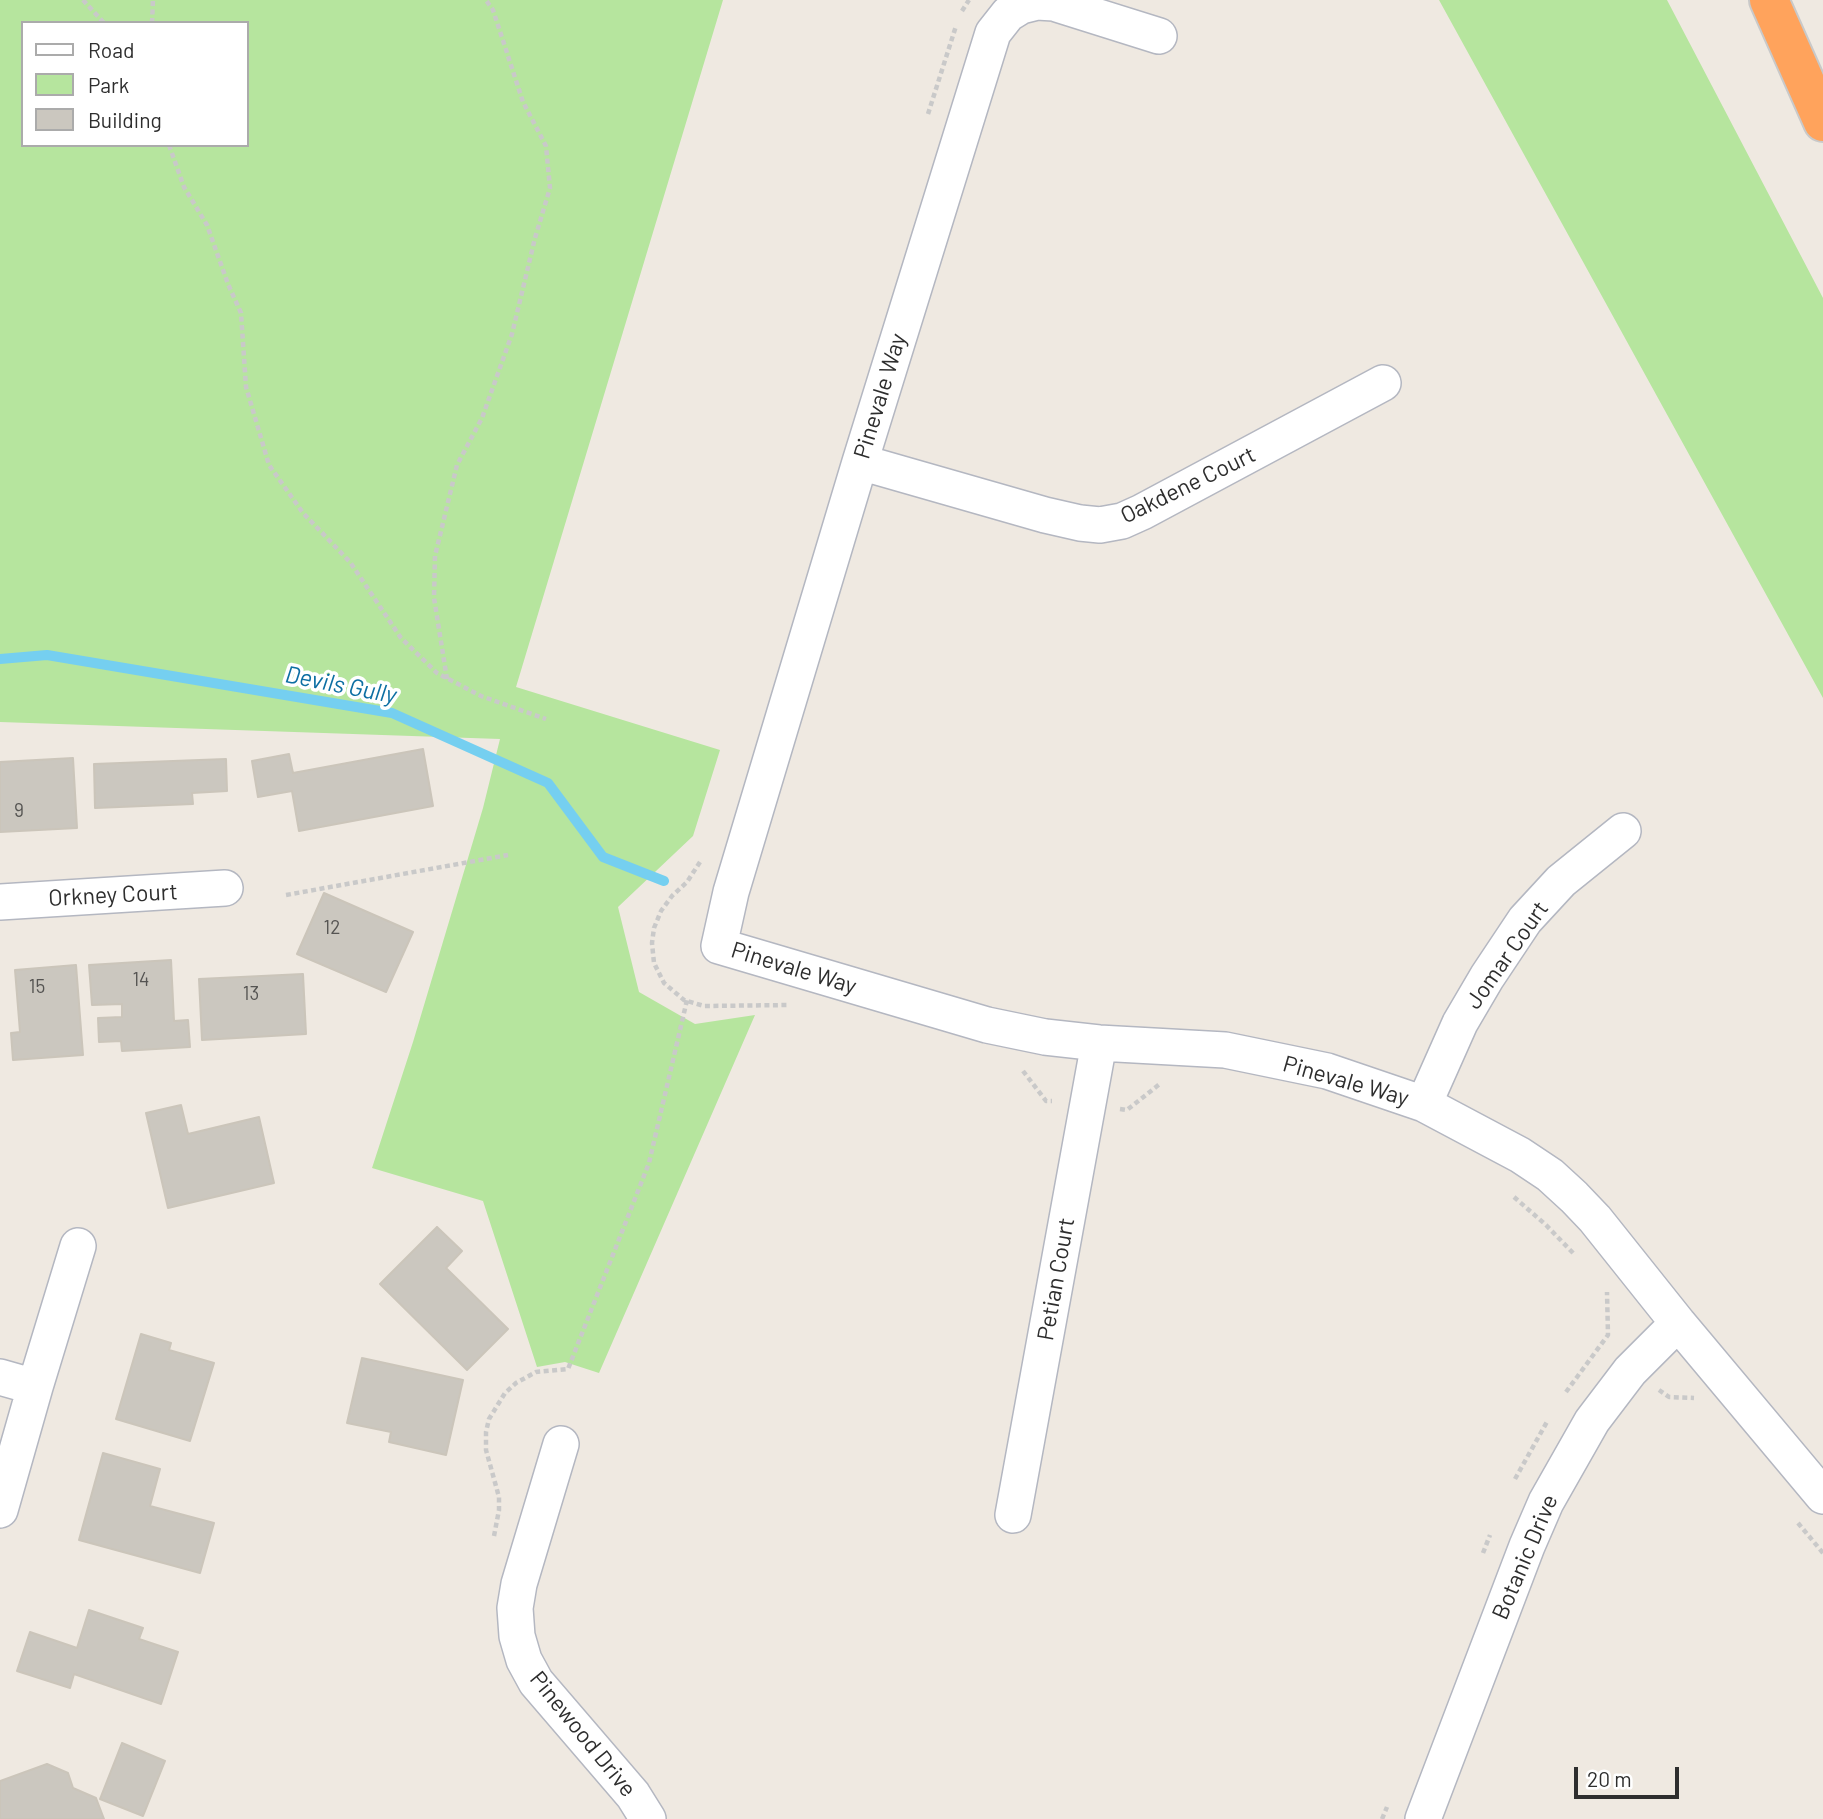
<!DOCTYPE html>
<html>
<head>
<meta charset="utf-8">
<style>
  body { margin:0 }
  #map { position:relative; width:1823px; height:1819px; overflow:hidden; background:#efe9e1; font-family:Barlow,sans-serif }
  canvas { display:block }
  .legend { position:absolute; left:21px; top:21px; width:228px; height:126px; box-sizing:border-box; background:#fff; border:2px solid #ababab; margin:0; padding:9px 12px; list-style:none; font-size:21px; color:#2e2e2e }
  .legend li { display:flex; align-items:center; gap:14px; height:35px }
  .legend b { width:35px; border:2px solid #ababab }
  .scale { position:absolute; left:1574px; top:1767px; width:105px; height:32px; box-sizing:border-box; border:4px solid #2e2e2e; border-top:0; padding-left:9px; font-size:21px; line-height:24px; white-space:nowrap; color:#2e2e2e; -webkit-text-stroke:5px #fff; paint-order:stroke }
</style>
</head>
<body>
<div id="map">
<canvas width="1823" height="1819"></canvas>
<ul class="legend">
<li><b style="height:9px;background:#fff"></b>Road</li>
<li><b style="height:19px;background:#b6e59e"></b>Park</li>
<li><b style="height:19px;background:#cbc7bf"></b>Building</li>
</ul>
<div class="scale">20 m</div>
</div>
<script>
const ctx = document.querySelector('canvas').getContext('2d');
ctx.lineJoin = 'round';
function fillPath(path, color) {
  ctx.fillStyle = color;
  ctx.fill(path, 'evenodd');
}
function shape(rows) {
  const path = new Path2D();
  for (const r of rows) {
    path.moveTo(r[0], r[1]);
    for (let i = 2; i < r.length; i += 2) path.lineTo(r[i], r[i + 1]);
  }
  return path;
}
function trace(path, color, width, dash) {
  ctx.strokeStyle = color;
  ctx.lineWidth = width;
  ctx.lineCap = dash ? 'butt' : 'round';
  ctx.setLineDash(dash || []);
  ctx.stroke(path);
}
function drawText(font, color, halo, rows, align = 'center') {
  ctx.font = font + ' Barlow,sans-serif';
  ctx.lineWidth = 7;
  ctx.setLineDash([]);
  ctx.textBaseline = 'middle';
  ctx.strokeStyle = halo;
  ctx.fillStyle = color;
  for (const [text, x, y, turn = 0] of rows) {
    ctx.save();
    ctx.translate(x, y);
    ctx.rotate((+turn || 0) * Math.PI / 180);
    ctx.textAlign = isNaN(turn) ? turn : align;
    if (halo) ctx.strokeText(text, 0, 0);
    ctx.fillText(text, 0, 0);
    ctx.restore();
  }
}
fillPath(shape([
  [0,0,723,0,516,687,720,750,693,836,618,907,639,992,695,1024,755,1015,599,1373,565,1362,537,1367,483,1201,372,1168,413,1042,483,808,500,739,0,722],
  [23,23,247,23,247,145,23,145],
  [1439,0,1667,0,1823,298,1823,698]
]), '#b6e59e');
trace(shape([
  [0,659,47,655,392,713,548,783,603,857,664,881]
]), '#75cff0', 10);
const building = shape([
  [423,749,433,806,299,831,292,791,258,797,252,761,289,754,293,773,423,749],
  [73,758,77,828,0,832,0,762,73,758],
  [226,759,227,791,192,793,193,804,95,808,94,764,226,759],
  [324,893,413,932,386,992,297,954,324,893],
  [171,960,174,1021,188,1020,190,1047,122,1051,121,1041,99,1042,98,1018,122,1017,122,1004,92,1005,89,965,171,960],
  [76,965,83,1055,13,1060,11,1033,20,1032,15,970,76,965],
  [303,974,306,1034,202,1040,199,979,303,974],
  [181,1105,188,1134,259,1117,274,1183,168,1208,146,1113,181,1105],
  [437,1227,462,1251,446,1268,508,1329,467,1370,380,1284,437,1227],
  [141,1334,171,1343,169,1350,214,1363,190,1441,116,1419,141,1334],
  [362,1358,463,1380,446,1455,389,1442,391,1432,347,1423,362,1358],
  [103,1453,160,1469,150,1506,214,1523,200,1573,79,1540,103,1453],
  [89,1610,143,1628,139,1639,178,1652,161,1704,74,1674,70,1688,17,1671,30,1632,77,1648,89,1610],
  [122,1743,165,1761,143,1816,100,1799,122,1743],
  [47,1764,68,1773,73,1788,96,1798,104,1819,0,1819,0,1781,47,1764]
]);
fillPath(building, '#cbc7bf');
trace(building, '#cbc5ba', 2);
const minor = shape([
  [1159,36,1054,3,1037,2,1021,6,1008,14,993,33,860,462,731,892,719,946,987,1025,1045,1037,1099,1043,1225,1050,1327,1071,1424,1104,1520,1155,1550,1175,1574,1197,1595,1219,1678,1323,1823,1496],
  [860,462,1045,515,1080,523,1100,525,1122,521,1142,512,1383,383],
  [0,902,225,888],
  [1424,1104,1460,1023,1487,977,1525,920,1561,881,1623,831],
  [0,1377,35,1387,0,1510],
  [35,1387,78,1246],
  [561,1444,519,1584,515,1608,517,1636,524,1660,536,1682,633,1795,648,1819],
  [1013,1515,1099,1043],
  [1423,1819,1527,1546,1546,1502,1592,1421,1630,1371,1678,1323]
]);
const highway = shape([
  [1769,0,1823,122]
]);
trace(minor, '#b4b7c1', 38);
trace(highway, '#c9c9c9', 42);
trace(shape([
  [83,0,104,23],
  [962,11,969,0],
  [152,23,153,0],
  [928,114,956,26],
  [169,145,184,187,207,225,228,284,241,313,246,387,269,465,303,513,350,562,401,638,437,673,481,696,546,719],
  [447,679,434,598,435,556,457,465,482,418,512,334,535,238,550,188,546,146,523,102,493,10,486,0],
  [700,862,687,882,672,896,661,911,654,928,652,943,654,963,664,983,684,1000,704,1006,789,1005],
  [286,895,508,855],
  [1023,1071,1046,1101,1052,1101],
  [1120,1109,1127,1110,1161,1083],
  [1514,1197,1546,1225,1574,1254],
  [1659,1390,1669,1397,1694,1398],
  [1566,1392,1608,1335,1607,1292],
  [1515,1479,1548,1420],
  [1798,1523,1823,1553],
  [494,1536,499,1510,499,1497,486,1450,486,1432,489,1419,505,1393,516,1383,536,1372,568,1369,649,1163,687,1000],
  [1483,1553,1490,1535],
  [1382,1819,1387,1807]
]), '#c9c9c9', 4.5, [5, 3.5]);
trace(minor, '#fff', 35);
trace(highway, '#ffa35c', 38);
drawText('19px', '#555452', null, [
  ["9",19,811],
  ["12",332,928],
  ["14",141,980],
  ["15",37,987],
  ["13",251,994]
]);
drawText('23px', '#2e2e2e', '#fff', [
  ["Pinevale Way",880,396,-73],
  ["Oakdene Court",1188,485,-26],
  ["Orkney Court",113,895,-3],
  ["Jomar Court",1507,955,-55],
  ["Pinevale Way",794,968,17],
  ["Pinevale Way",1346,1081,16],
  ["Petian Court",1056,1279,-80],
  ["Botanic Drive",1525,1557,-67],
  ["Pinewood Drive",583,1734,51]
]);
drawText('italic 24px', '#0d6fa3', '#fff', [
  ["Devils Gully",341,685,11]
]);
</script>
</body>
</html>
